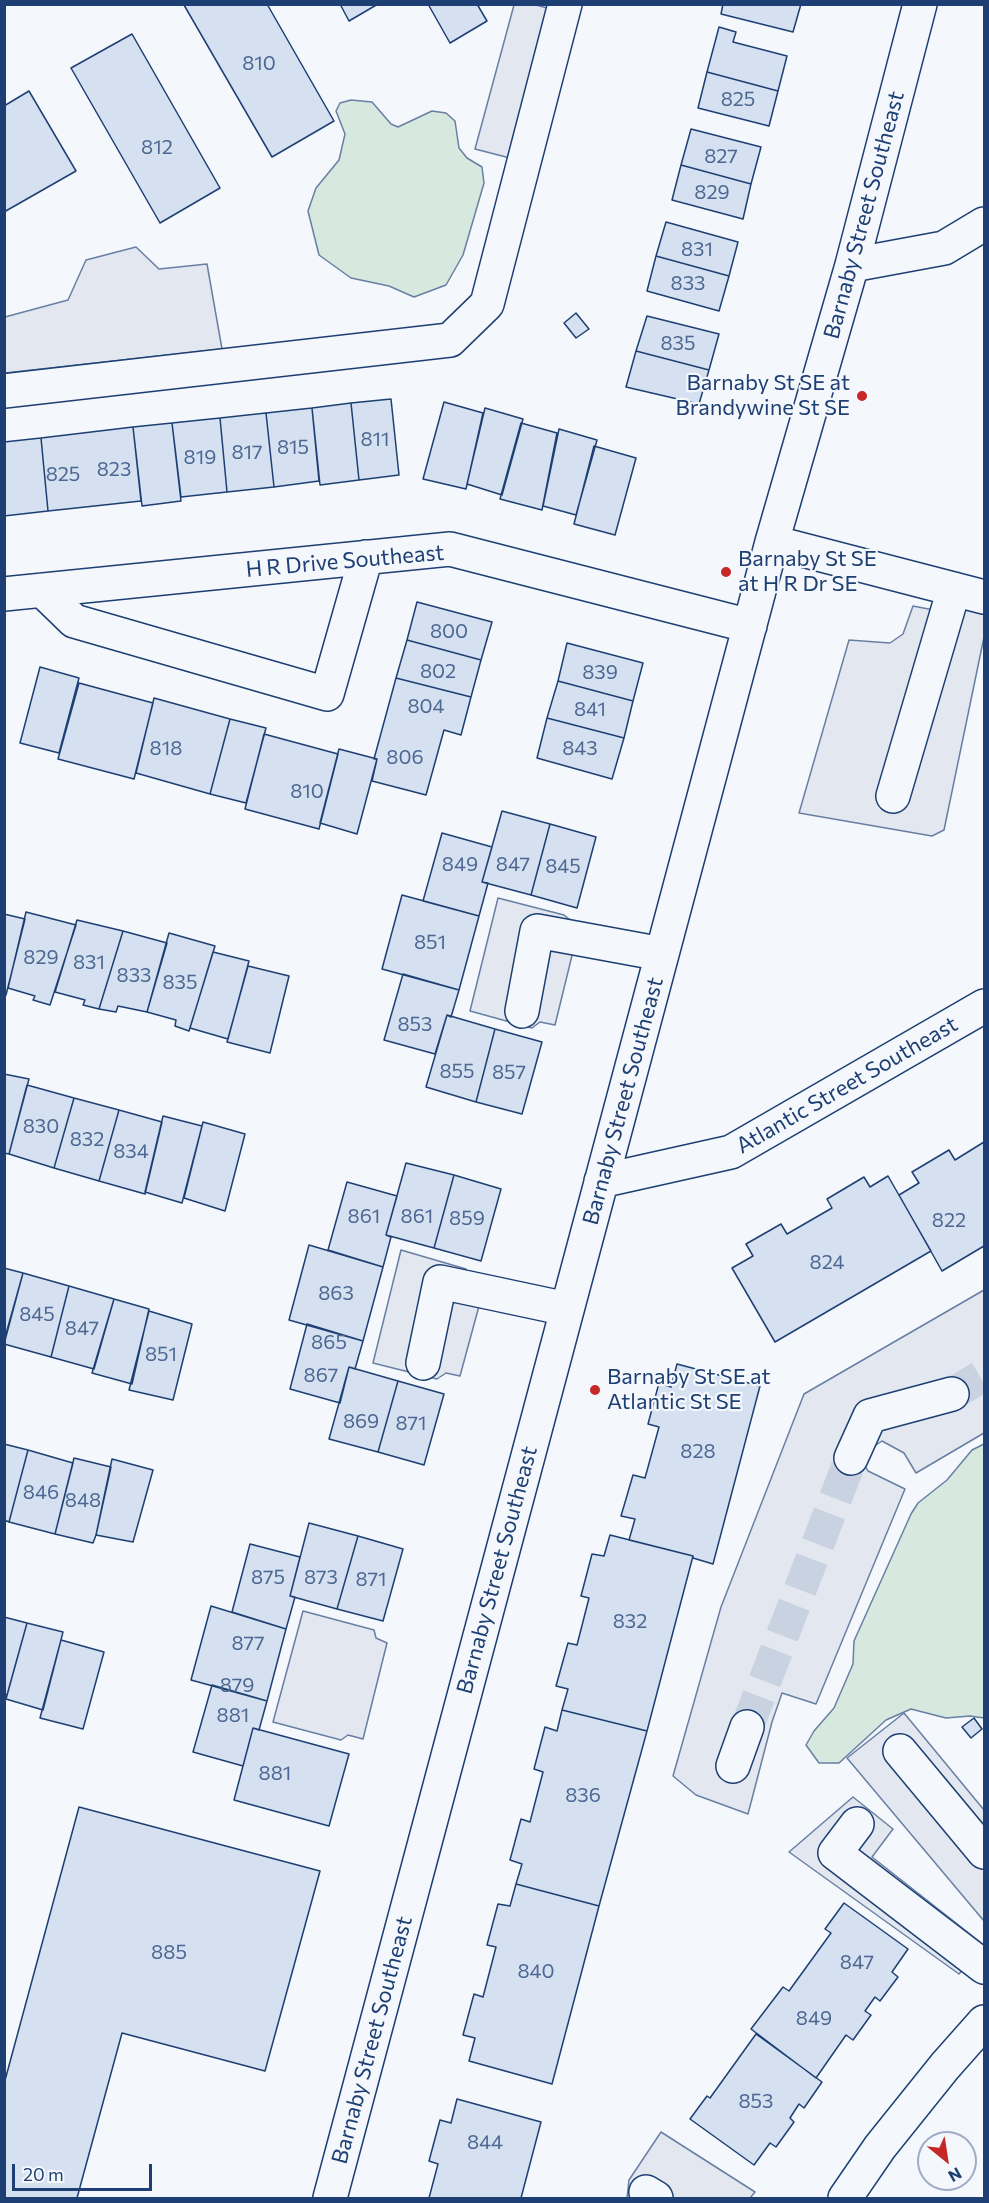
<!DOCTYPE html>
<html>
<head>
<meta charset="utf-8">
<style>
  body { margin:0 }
  #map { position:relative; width:989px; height:2203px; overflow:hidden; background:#f4f7fb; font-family:Commissioner,sans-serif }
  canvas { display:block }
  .frame { position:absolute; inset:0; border:6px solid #1d3f73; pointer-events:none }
  .north { position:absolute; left:917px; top:2131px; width:60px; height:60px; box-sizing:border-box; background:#f4f7fb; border:2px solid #9eadc5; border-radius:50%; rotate:150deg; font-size:16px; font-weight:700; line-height:24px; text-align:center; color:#1d3f73 }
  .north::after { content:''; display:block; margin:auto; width:21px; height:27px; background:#c62828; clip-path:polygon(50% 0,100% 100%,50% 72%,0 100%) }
  .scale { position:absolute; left:12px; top:2164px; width:140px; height:27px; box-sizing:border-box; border:3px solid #1d3f73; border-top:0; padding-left:8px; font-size:18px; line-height:21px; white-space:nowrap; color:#1d3f73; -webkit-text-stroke:4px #f4f7fb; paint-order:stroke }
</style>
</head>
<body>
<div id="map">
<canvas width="989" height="2203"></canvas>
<div class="frame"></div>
<div class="north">N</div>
<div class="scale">20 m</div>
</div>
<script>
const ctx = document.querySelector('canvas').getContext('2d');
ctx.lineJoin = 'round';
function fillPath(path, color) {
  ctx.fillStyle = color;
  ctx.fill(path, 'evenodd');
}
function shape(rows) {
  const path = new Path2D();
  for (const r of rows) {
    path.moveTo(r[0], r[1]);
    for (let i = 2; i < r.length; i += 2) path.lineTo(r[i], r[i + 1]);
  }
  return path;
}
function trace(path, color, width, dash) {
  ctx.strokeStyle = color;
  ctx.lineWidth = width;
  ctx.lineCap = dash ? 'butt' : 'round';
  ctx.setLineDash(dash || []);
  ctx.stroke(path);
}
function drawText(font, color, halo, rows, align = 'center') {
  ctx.font = font + ' Commissioner,sans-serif';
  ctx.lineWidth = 4.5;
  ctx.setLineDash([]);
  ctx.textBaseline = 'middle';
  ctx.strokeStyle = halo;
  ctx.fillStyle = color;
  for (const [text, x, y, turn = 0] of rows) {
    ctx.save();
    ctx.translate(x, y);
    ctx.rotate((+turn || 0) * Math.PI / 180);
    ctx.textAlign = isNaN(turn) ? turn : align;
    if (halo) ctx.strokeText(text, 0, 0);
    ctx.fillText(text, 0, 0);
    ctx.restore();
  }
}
const green = shape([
  [351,100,372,102,391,124,398,127,432,111,446,113,455,121,459,148,467,158,482,167,484,183,463,255,446,285,414,297,389,286,351,278,319,255,308,211,316,188,339,160,345,134,336,111,340,103,351,100],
  [984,1444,984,1718,970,1716,946,1718,911,1709,886,1720,839,1763,819,1763,806,1745,814,1731,834,1708,853,1664,854,1641,911,1514,918,1503,947,1480,972,1450,984,1444]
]);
fillPath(green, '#d7e8df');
trace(green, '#687fa3', 1.5);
const parking = shape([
  [514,5,536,5,551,9,510,158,475,149,514,5],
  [136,247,159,269,207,264,222,349,5,373,5,317,68,300,86,260,136,247],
  [913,606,944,612,984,607,984,637,944,830,932,836,799,813,849,640,890,643,903,634,913,606],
  [498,898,564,915,579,927,555,1025,540,1022,532,1028,470,1011,498,898],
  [401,1250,466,1269,469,1278,485,1284,460,1376,446,1373,437,1379,373,1363,401,1250],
  [984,1290,984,1433,916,1473,904,1453,882,1441,870,1449,863,1462,868,1471,905,1489,816,1704,782,1693,772,1722,748,1814,696,1795,673,1776,721,1607,804,1394,984,1290],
  [303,1611,374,1630,376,1638,387,1643,363,1739,348,1735,341,1740,273,1722,303,1611],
  [904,1713,984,1810,984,1921,847,1758,904,1713],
  [853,1797,893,1829,872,1857,984,1945,959,1974,789,1852,853,1797],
  [661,2132,755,2192,750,2198,627,2198,629,2180,661,2132]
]);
fillPath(parking, '#e3e8f0');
trace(parking, '#687fa3', 1.5);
const building = shape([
  [267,4,334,121,272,157,184,5,267,4],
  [340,4,378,4,349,21,340,4],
  [428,4,477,4,487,21,450,43,428,4],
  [723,4,801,4,793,32,721,14,723,4],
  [719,27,736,32,733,42,787,56,778,91,707,72,719,27],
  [132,34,220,188,160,223,71,68,132,34],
  [707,72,778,91,769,126,698,108,707,72],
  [29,91,76,171,4,212,4,106,29,91],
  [691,129,761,147,751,184,681,165,691,129],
  [681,165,751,184,743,219,672,200,681,165],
  [666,222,738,242,729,276,656,256,666,222],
  [656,256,729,276,719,311,647,291,656,256],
  [576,313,589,329,576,338,564,323,576,313],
  [647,316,719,334,709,370,636,351,647,316],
  [636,351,709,370,699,404,626,387,636,351],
  [391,399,399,475,359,480,351,403,391,399],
  [444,402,483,413,466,489,423,479,444,402],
  [351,403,359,480,320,485,312,408,351,403],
  [312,408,319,481,274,487,266,413,312,408],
  [485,408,523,419,502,495,467,484,485,408],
  [266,413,274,487,227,492,220,418,266,413],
  [220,418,227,492,181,497,172,423,220,418],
  [172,423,181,501,142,506,133,427,172,423],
  [521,423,557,433,542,510,500,499,521,423],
  [133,427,141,501,48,511,41,438,133,427],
  [559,429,597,440,576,515,543,506,559,429],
  [41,438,48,511,4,516,4,442,41,438],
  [594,446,636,458,615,535,574,524,594,446],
  [417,602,492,622,481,660,407,640,417,602],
  [407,640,481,660,471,697,396,678,407,640],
  [567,643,643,663,633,701,558,681,567,643],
  [40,667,79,678,59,753,20,743,40,667],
  [396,678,471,697,461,735,444,730,426,795,372,781,377,759,374,759,396,678],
  [558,681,633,701,624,738,547,718,558,681],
  [79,683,153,703,134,779,58,759,79,683],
  [154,698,230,719,210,794,136,773,154,698],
  [547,718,624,738,612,779,537,758,547,718],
  [230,719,266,728,246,803,210,794,230,719],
  [264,734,338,754,319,829,245,809,264,734],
  [339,749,377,759,357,834,320,823,339,749],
  [502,811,550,824,531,895,482,882,502,811],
  [550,824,596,837,577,908,531,895,550,824],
  [442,833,492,847,482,882,488,883,479,916,423,901,442,833],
  [402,895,479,916,459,990,382,969,402,895],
  [26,912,76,925,50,1005,33,1000,35,996,8,988,26,912],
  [4,914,25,919,6,995,4,995,4,914],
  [77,920,123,931,99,1009,83,1005,85,1000,55,992,77,920],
  [123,931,167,943,147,1012,118,1006,116,1012,99,1009,123,931],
  [169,933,215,946,189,1031,175,1026,176,1020,147,1012,169,933],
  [213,952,249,961,228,1039,190,1028,213,952],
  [248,966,289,976,270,1053,227,1042,248,966],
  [403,974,459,990,451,1017,447,1015,435,1054,384,1040,403,974],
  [447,1015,495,1029,476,1102,426,1087,447,1015],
  [495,1029,542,1042,522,1114,476,1102,495,1029],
  [4,1074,29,1079,9,1154,4,1153,4,1074],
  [27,1085,74,1098,54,1168,9,1154,27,1085],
  [74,1098,119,1110,99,1181,54,1168,74,1098],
  [119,1110,162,1122,145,1194,99,1181,119,1110],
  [163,1116,202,1126,182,1203,145,1192,163,1116],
  [203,1122,245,1134,225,1211,184,1198,203,1122],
  [984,1142,984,1246,942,1271,899,1195,919,1183,912,1172,949,1150,955,1160,984,1142],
  [406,1163,454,1175,434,1248,386,1235,406,1163],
  [454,1175,501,1189,481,1261,434,1248,454,1175],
  [888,1176,931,1251,775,1342,732,1268,753,1256,746,1244,781,1224,787,1234,832,1208,827,1199,864,1177,870,1187,888,1176],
  [347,1182,397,1196,386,1235,391,1237,383,1267,328,1250,347,1182],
  [309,1245,383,1267,363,1341,289,1320,309,1245],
  [4,1268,23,1273,4,1341,4,1268],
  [23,1273,69,1286,51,1357,4,1344,23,1273],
  [69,1286,114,1299,94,1369,51,1357,69,1286],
  [114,1299,149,1309,132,1384,92,1373,114,1299],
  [149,1311,192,1324,173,1400,129,1390,149,1311],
  [307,1324,363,1341,355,1369,349,1367,340,1403,290,1389,307,1324],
  [677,1364,760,1386,713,1564,693,1558,693,1556,629,1540,635,1519,621,1516,633,1475,645,1478,659,1427,648,1424,659,1383,671,1387,677,1364],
  [349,1367,398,1381,378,1452,329,1439,349,1367],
  [398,1381,444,1394,424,1465,378,1452,398,1381],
  [4,1444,28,1450,9,1522,4,1520,4,1444],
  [28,1450,73,1463,55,1534,9,1522,28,1450],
  [74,1458,111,1467,96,1535,93,1543,55,1534,74,1458],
  [112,1459,153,1470,133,1542,96,1535,112,1459],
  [309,1523,358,1536,337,1609,290,1596,309,1523],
  [610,1535,693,1556,647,1731,562,1710,568,1689,556,1686,568,1643,577,1645,589,1598,581,1596,592,1554,604,1556,610,1535],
  [358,1536,403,1549,383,1621,337,1609,358,1536],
  [250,1544,300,1557,290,1596,295,1597,286,1629,232,1612,250,1544],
  [211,1606,286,1629,267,1701,191,1680,211,1606],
  [4,1617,27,1623,7,1695,4,1694,4,1617],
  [27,1623,63,1632,43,1710,6,1699,27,1623],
  [61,1640,104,1652,83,1729,40,1718,61,1640],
  [212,1685,267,1701,259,1730,253,1728,243,1766,193,1752,212,1685],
  [562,1710,647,1731,599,1906,516,1884,522,1864,510,1860,521,1819,530,1822,543,1772,534,1769,545,1727,557,1731,562,1710],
  [974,1718,982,1729,971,1738,962,1727,974,1718],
  [253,1728,349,1754,329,1826,234,1800,253,1728],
  [79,1807,320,1871,265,2071,122,2033,77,2198,4,2198,4,2084,79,1807],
  [516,1884,599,1906,552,2084,469,2061,475,2038,463,2035,474,1994,483,1997,496,1947,487,1945,498,1904,510,1906,516,1884],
  [844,1903,908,1949,892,1972,898,1977,880,2001,875,1997,865,2011,871,2015,853,2040,846,2035,816,2078,751,2029,783,1987,789,1991,831,1933,825,1929,844,1903],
  [756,2034,822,2082,804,2108,799,2104,790,2118,794,2122,776,2147,770,2143,754,2165,690,2119,707,2096,710,2098,756,2034],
  [457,2099,541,2122,521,2198,429,2198,438,2164,429,2161,440,2120,451,2123,457,2099]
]);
fillPath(building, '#d5e0f0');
trace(building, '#1d3f73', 1.5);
trace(shape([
  [952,1394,984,1375],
  [747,1727,851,1458]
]), '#c9d2e0', 33, [33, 16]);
const minor = shape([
  [852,265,944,248,984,224],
  [4,391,450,340,487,304,565,4],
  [772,542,984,597],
  [42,590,74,621,327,694,366,557],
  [4,594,450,549,750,626],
  [893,796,954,589],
  [522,1011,537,931,662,954],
  [601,1181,731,1152,984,1006],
  [423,1363,440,1282,567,1309],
  [851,1458,870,1416,952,1394],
  [900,1751,984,1852],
  [733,1766,747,1727],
  [857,1824,835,1853,984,1967],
  [646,2192,656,2198],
  [330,2198,772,542,852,265,920,4],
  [845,2198,880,2147,945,2066,984,2022]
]);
trace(minor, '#1d3f73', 36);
trace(minor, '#f4f7fb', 33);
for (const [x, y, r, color] of [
  [862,396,6,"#c62828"],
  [726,572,6,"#c62828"],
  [595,1390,6,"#c62828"]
]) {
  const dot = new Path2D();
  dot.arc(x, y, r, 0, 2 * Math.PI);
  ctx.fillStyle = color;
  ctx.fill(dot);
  trace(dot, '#f4f7fb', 2);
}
drawText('20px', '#4b6792', null, [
  ["810",259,63],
  ["825",738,99],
  ["812",157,147],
  ["827",721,156],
  ["829",712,192],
  ["831",697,249],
  ["833",688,283],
  ["835",678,343],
  ["811",375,439],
  ["815",293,447],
  ["817",247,452],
  ["819",200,457],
  ["823",114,469],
  ["825",63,474],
  ["800",449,631],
  ["802",438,671],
  ["839",600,672],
  ["804",426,706],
  ["841",590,709],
  ["818",166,748],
  ["843",580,748],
  ["806",405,757],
  ["810",307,791],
  ["849",460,864],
  ["847",513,864],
  ["845",563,866],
  ["851",430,942],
  ["829",41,957],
  ["831",89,962],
  ["833",134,975],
  ["835",180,982],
  ["853",415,1024],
  ["855",457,1071],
  ["857",509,1072],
  ["830",41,1126],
  ["832",87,1139],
  ["834",131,1151],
  ["861",364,1216],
  ["861",417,1216],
  ["859",467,1218],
  ["822",949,1220],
  ["824",827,1262],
  ["863",336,1293],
  ["845",37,1314],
  ["847",82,1328],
  ["865",329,1342],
  ["851",161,1354],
  ["867",321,1375],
  ["869",361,1421],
  ["871",411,1423],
  ["828",698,1451],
  ["846",41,1492],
  ["848",83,1500],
  ["875",268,1577],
  ["873",321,1577],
  ["871",371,1579],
  ["832",630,1621],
  ["877",248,1643],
  ["879",237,1685],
  ["881",233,1715],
  ["881",275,1773],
  ["836",583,1795],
  ["885",169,1952],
  ["847",857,1962],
  ["840",536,1971],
  ["849",814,2018],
  ["853",756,2101],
  ["844",485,2142]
]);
drawText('22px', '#1d3f73', '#f4f7fb', [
  ["Barnaby Street Southeast",864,215,-75],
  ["H R Drive Southeast",345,561,-5],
  ["Atlantic Street Southeast",847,1085,-30],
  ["Barnaby Street Southeast",623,1101,-75],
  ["Barnaby Street Southeast",497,1570,-75],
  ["Barnaby Street Southeast",372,2040,-75]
]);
drawText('22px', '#1d3f73', '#f4f7fb', [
  ["Barnaby St SE at",850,383,"right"],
  ["Brandywine St SE",850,408,"right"],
  ["Barnaby St SE",738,559],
  ["at H R Dr SE",738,584],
  ["Barnaby St SE at",607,1377],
  ["Atlantic St SE",607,1402]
], 'left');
</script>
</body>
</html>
